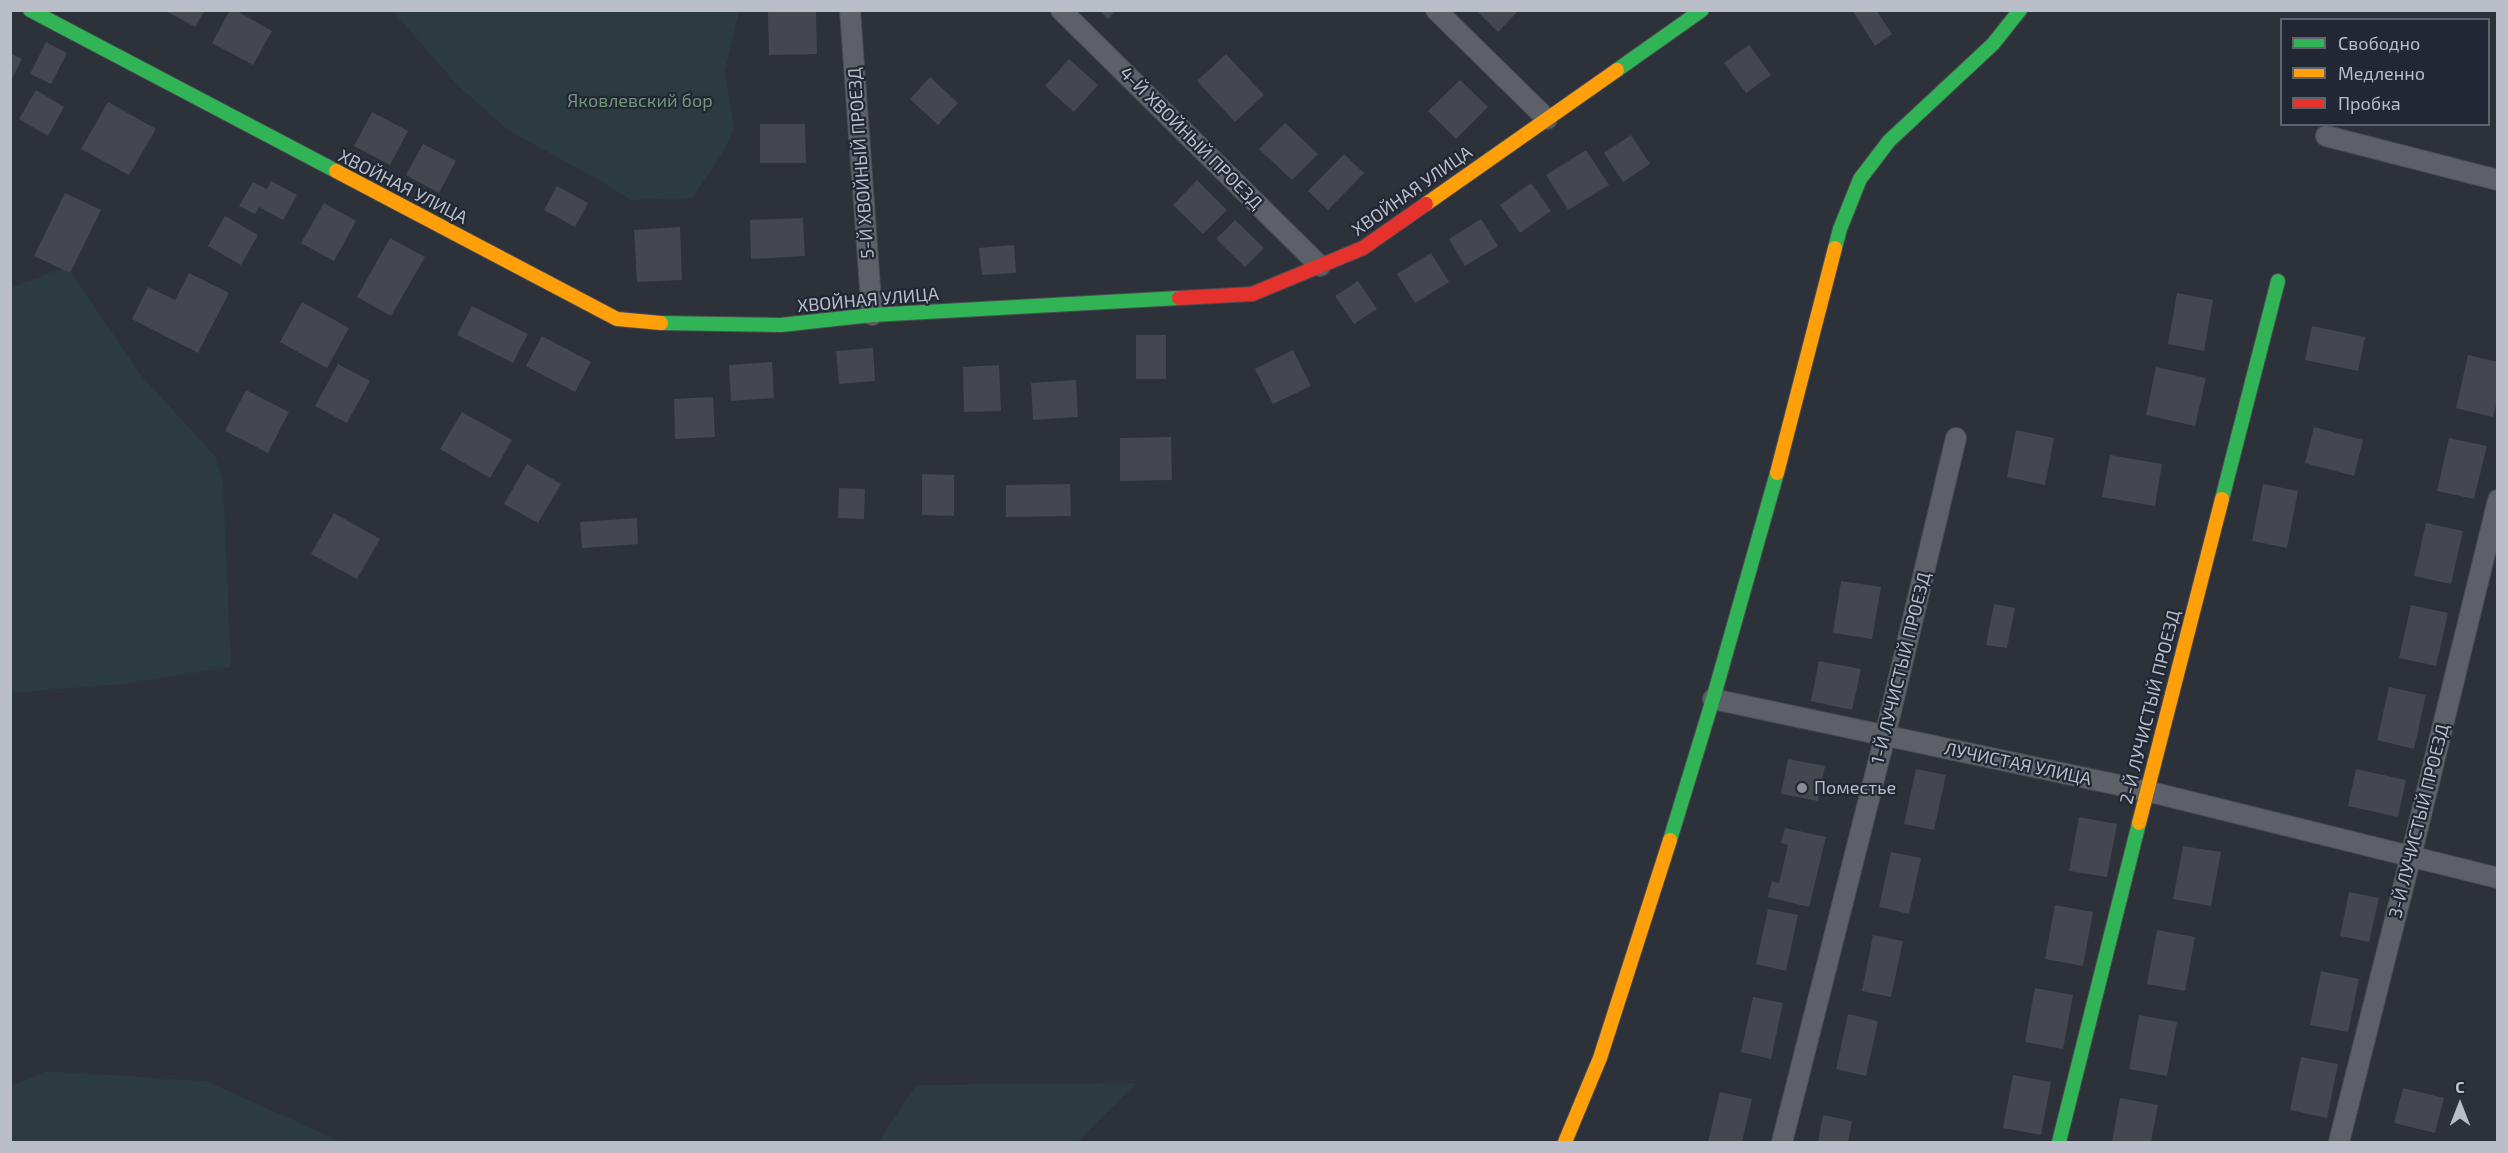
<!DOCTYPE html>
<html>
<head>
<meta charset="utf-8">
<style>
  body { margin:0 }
  #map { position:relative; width:2508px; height:1153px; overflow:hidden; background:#2d3139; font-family:"Exo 2",sans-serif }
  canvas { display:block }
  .frame { position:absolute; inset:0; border:12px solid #b9bec9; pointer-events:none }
  .legend { position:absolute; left:2280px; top:18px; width:210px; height:108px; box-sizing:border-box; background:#212733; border:2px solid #5e636f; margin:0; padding:8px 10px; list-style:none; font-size:18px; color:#b9bec9 }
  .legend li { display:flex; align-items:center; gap:12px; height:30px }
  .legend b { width:30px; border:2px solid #5e636f }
  .north { position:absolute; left:2430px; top:1075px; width:60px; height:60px; -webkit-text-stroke:4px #212733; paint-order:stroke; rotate:0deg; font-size:16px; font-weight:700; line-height:24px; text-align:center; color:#b9bec9 }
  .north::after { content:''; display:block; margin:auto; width:21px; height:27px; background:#b9bec9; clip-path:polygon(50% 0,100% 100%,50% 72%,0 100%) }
</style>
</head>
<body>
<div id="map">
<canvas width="2508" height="1153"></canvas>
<div class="frame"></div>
<ul class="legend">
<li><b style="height:8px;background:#30b455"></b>Свободно</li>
<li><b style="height:8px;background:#ff9f0a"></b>Медленно</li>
<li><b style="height:8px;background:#e5322d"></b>Пробка</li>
</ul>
<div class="north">С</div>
</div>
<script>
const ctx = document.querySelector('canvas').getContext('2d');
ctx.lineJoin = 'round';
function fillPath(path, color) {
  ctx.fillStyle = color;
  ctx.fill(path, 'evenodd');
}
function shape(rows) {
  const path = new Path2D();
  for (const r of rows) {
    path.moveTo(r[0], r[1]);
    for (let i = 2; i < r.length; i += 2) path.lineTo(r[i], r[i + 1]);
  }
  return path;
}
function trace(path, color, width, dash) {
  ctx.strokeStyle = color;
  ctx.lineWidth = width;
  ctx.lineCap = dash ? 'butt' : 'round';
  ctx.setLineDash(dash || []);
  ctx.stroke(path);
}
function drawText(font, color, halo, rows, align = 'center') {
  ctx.font = font + ' "Exo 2",sans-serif';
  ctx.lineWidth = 4.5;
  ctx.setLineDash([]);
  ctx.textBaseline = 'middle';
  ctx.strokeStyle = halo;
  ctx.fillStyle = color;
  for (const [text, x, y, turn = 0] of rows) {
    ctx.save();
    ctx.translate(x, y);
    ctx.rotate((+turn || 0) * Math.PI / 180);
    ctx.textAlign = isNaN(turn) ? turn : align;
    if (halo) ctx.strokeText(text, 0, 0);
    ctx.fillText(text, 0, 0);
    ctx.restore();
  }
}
fillPath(shape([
  [393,11,739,11,725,72,734,127,723,153,692,198,631,200,599,180,509,131,457,85],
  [67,266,140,374,215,456,223,481,231,667,124,684,11,693,11,288],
  [46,1071,206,1081,342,1142,11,1142,11,1086],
  [1137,1083,1077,1142,878,1142,916,1085]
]), '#2b3b3f');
fillPath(shape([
  [164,10,205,10,195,27],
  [230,10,235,10,272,31,253,65,212,43],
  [768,10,816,10,817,54,769,55],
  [1099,10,1116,10,1108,19],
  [1476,10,1519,10,1498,32],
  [1852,10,1876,10,1892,34,1875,46],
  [46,42,67,53,51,84,30,74],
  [1749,45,1771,75,1746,93,1724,63],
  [10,53,22,59,10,82],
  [1226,54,1264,95,1235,122,1197,81],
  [1069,59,1098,85,1074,112,1045,86],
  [930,77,958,103,938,125,910,99],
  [1460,80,1488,107,1456,139,1428,111],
  [36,90,64,107,48,136,19,119],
  [108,102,156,129,129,175,81,149],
  [372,112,408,131,390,165,354,146],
  [1285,123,1318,154,1292,180,1259,149],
  [760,124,805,124,806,163,760,163],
  [1631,135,1650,164,1623,182,1604,153],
  [423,144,456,161,439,193,406,175],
  [1586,150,1609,185,1568,210,1546,175],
  [1344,154,1364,173,1328,210,1308,191],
  [1197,180,1227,210,1203,234,1173,205],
  [271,181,297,195,283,220,259,207,255,214,239,206,253,182,267,189],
  [1531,183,1551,211,1520,233,1500,205],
  [557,186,588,203,575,227,544,210],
  [65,193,101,210,70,273,34,256],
  [324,203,356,221,334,261,301,243],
  [225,216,258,235,241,265,208,246],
  [803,218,805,256,751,259,750,220],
  [1481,219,1498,246,1465,266,1449,239],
  [1235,220,1264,248,1245,267,1216,239],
  [680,227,682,280,637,282,634,230],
  [390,238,425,257,391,316,357,297],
  [1014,245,1016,273,982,275,979,248],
  [1431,253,1449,282,1415,303,1397,274],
  [189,273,229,293,198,353,132,319,148,287,175,300],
  [1358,281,1377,309,1354,324,1335,296],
  [2177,293,2213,300,2204,351,2168,344],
  [302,302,349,328,327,368,280,342],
  [472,306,528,334,513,363,457,335],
  [2312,326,2365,337,2358,371,2305,360],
  [1136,335,1166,335,1166,379,1136,379],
  [542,336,591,362,575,392,526,366],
  [873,348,875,381,839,384,836,351],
  [1293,350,1311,386,1273,404,1255,369],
  [2468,355,2498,362,2498,398,2493,417,2456,408],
  [772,362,774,398,731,401,729,365],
  [338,364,370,381,347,423,315,406],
  [999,365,1001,411,964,412,963,367],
  [2156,367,2206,378,2195,426,2146,415],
  [1076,380,1078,417,1033,420,1031,383],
  [246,390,289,412,268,453,225,431],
  [713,397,715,437,675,439,674,399],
  [462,412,512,440,490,478,440,449],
  [2314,427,2363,440,2354,476,2305,463],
  [2016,430,2054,438,2045,485,2007,477],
  [1171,437,1172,480,1120,481,1120,438],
  [2449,438,2487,446,2474,499,2437,491],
  [2110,455,2162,464,2155,506,2102,497],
  [527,464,561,484,538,523,504,504],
  [922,474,954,475,954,516,922,515],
  [1070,484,1071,516,1006,517,1006,485],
  [2263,484,2298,491,2287,548,2252,541],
  [839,488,865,489,864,519,838,518],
  [334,513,380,539,357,579,311,554],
  [637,518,638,544,582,548,580,522],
  [2426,523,2463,531,2451,584,2414,576],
  [1841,581,1881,587,1872,639,1833,633],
  [1994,604,2015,608,2007,648,1986,645],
  [2411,605,2448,613,2436,666,2399,658],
  [1819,661,1861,669,1852,710,1811,701],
  [2389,687,2426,695,2414,749,2377,740],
  [1788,759,1825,766,1818,801,1781,794],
  [1916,769,1946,775,1934,830,1904,824],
  [2356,769,2406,780,2398,817,2348,806],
  [2079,817,2117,824,2107,877,2069,871],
  [1785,828,1826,837,1809,907,1768,897,1772,881,1779,883,1788,845,1781,843],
  [2183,846,2221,852,2211,906,2173,899],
  [1891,852,1921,858,1909,914,1879,907],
  [2349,892,2379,898,2369,942,2340,936],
  [2055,905,2093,912,2083,966,2045,959],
  [1768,909,1798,915,1786,971,1756,964],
  [2157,930,2195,937,2185,991,2147,984],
  [1873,935,1903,941,1891,997,1862,991],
  [2321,971,2359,979,2348,1032,2310,1025],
  [2035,988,2073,995,2063,1049,2025,1042],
  [1753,997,1783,1003,1771,1059,1741,1052],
  [1848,1014,1878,1021,1866,1076,1836,1069],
  [2139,1015,2177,1022,2167,1076,2129,1069],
  [2301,1057,2338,1064,2327,1118,2290,1110],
  [2013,1075,2051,1082,2041,1135,2003,1128],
  [2403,1088,2444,1098,2435,1133,2394,1123],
  [1720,1092,1752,1099,1742,1142,1708,1142],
  [2120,1098,2158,1105,2151,1142,2112,1142],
  [1823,1115,1852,1121,1848,1142,1818,1142]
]), '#44474e');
const street = shape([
  [850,10,872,315],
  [1061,10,1320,266],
  [1436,10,1547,119],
  [2326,136,2498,180],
  [1713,699,2147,791,2498,878],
  [1782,1142,1885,736,1956,438],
  [2339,1142,2411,856,2498,500]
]);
const fast = shape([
  [30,10,336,171],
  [1617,70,1702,10],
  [1835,248,1840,229,1860,179,1889,141,1993,44,2020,10],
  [661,323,781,325,872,315,1179,298],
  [2222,499,2278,281],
  [1670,840,1713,699,1777,473],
  [2059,1142,2139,823]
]);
const slow = shape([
  [336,171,617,319,661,323],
  [1426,204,1617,70],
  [1777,473,1835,248],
  [2139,823,2222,499],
  [1565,1142,1600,1058,1670,840]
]);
const jam = shape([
  [1179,298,1252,294,1363,248,1426,204]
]);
trace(street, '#494c52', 22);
trace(fast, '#494c52', 16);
trace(slow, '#494c52', 16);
trace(jam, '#494c52', 16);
trace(street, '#5e6067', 20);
trace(fast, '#30b455', 14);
trace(slow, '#ff9f0a', 14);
trace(jam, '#e5322d', 14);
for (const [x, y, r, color] of [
  [1802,788,6,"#888d97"]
]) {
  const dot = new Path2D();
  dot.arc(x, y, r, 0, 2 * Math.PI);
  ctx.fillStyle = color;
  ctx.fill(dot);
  trace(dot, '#212733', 2);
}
drawText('18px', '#72977e', '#212733', [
  ["Яковлевский бор",640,101]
]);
drawText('18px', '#b9bec9', '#212733', [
  ["4-Й ХВОЙНЫЙ ПРОЕЗД",1191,138,45],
  ["5-Й ХВОЙНЫЙ ПРОЕЗД",861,163,-94],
  ["ХВОЙНАЯ УЛИЦА",403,187,27],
  ["ХВОЙНАЯ УЛИЦА",1412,191,-35],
  ["ХВОЙНАЯ УЛИЦА",868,300,-5],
  ["1-Й ЛУЧИСТЫЙ ПРОЕЗД",1901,668,-76],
  ["2-Й ЛУЧИСТЫЙ ПРОЕЗД",2150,707,-76],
  ["ЛУЧИСТАЯ УЛИЦА",2018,764,12],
  ["3-Й ЛУЧИСТЫЙ ПРОЕЗД",2419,821,-76]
]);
drawText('18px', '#b9bec9', '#212733', [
  ["Поместье",1814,788]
], 'left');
</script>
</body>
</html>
